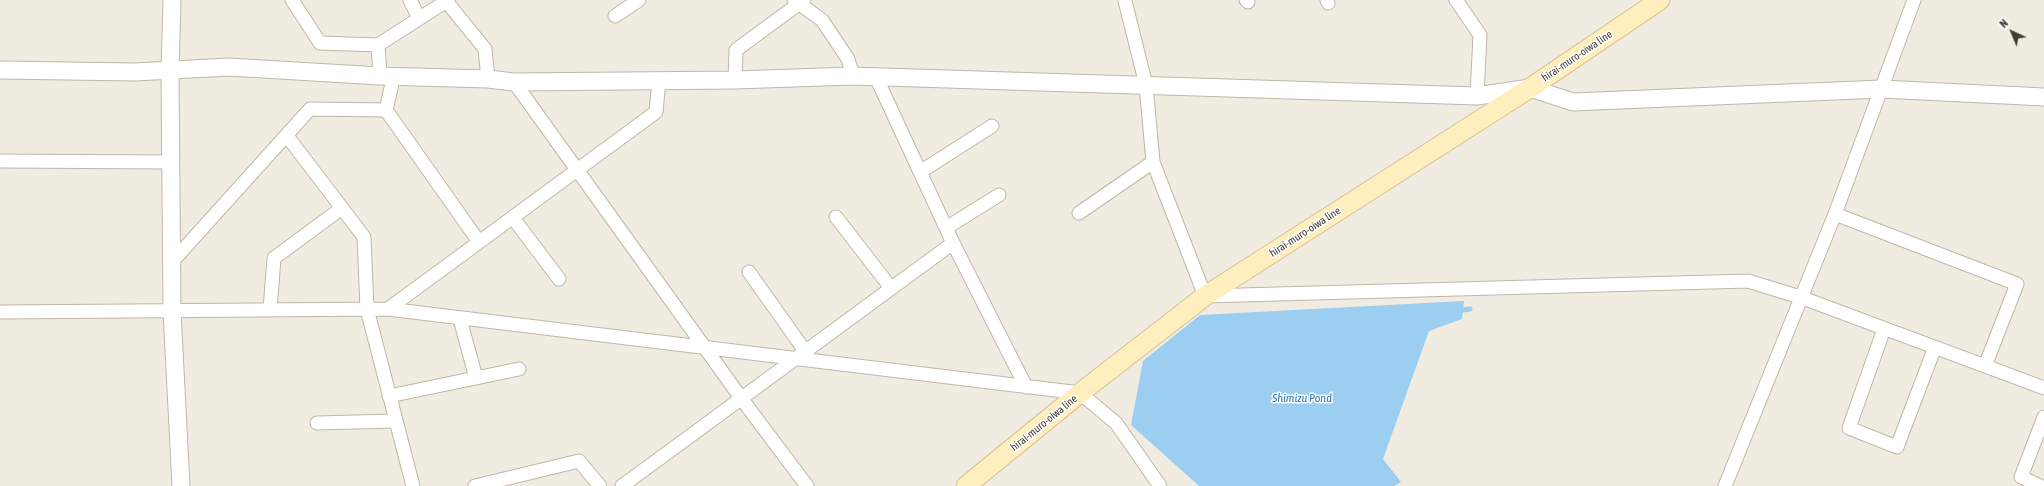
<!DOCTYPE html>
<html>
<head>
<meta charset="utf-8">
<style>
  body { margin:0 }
  #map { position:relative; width:2044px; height:486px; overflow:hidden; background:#f1ece2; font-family:"Asap Condensed",sans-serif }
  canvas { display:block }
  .north { position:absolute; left:1992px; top:12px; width:40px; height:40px; -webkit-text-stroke:3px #fff; paint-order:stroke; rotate:316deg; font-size:11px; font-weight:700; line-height:16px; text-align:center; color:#423c32 }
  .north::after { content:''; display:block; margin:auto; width:14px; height:18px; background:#423c32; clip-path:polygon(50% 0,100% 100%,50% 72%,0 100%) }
</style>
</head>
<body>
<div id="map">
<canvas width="2044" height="486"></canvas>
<div class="north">N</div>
</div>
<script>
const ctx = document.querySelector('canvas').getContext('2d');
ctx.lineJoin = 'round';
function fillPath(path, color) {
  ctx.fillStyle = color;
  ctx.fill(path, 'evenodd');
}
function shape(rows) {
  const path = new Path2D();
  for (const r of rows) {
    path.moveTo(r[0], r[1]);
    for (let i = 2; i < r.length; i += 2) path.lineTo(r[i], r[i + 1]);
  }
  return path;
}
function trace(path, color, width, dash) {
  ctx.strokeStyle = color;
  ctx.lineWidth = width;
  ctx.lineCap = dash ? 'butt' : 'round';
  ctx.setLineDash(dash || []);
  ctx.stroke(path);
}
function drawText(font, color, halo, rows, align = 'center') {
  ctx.font = font + ' "Asap Condensed",sans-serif';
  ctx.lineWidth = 3;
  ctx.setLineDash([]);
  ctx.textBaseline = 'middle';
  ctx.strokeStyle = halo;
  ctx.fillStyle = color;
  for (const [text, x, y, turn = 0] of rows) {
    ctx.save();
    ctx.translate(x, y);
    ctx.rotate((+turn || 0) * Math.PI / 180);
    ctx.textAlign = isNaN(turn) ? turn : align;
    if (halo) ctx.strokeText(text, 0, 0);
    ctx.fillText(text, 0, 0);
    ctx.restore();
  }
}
fillPath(shape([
  [1464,301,1462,319,1429,331,1383,459,1401,482,1394,486,1199,486,1131,425,1143,361,1200,315]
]), '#9bcef1');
trace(shape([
  [1457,311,1470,309]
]), '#9bcef1', 5);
const minor = shape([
  [292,0,320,43,378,45],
  [410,0,419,18],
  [794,0,822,20,848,59,853,76],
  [1246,0,1248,2],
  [1327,0,1328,3],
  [1456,0,1480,35,1477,96],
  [446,1,485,49,488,79],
  [1125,1,1146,85,1153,162,1205,296,1748,281,1800,297,2044,388],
  [615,16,639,0],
  [394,75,386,110,479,242],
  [380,76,378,45,448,0],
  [876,77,953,243,1026,387],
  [735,80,736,50,804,0],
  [514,82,741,398,807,486],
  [287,136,364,237,367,309,413,486],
  [0,161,171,162],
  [920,172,992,126],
  [1079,213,1153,162],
  [1835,214,2017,284,1985,366],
  [836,217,891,288],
  [513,218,559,279],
  [946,228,999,195],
  [172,262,310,109,386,110],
  [749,272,805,351],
  [388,309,656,112,659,80],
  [270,310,274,258,342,208],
  [0,312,388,309,1080,393,1116,423,1160,486],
  [460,319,476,378],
  [1884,329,1849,428,1897,447,1935,347],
  [389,396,519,369],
  [317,423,396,421],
  [475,486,579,461,600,486],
  [622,486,953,243],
  [1725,486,1835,214,1914,0],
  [2040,486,2021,477,2044,417]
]);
const tertiary = shape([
  [172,0,170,72,172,311,181,486],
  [0,70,135,72,229,67,380,76,488,79,514,82,735,80,853,76,1477,96,1530,88,1573,102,1881,89,2044,97]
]);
const secondary = shape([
  [966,486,1080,393,1205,296,1530,88,1660,0]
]);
trace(minor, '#bfb7a7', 15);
trace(tertiary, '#bfb7a7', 19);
trace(secondary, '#d6c392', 21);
trace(minor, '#fff', 13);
trace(tertiary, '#fff', 17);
trace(secondary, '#ffefbe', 19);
drawText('11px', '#423c32', '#fff', [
  ["hirai-muro-oiwa line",1577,56,-34],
  ["hirai-muro-oiwa line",1305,232,-33],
  ["hirai-muro-oiwa line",1044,423,-39]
]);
drawText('italic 12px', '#2b77af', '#fff', [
  ["Shimizu Pond",1302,398]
]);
</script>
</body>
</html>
